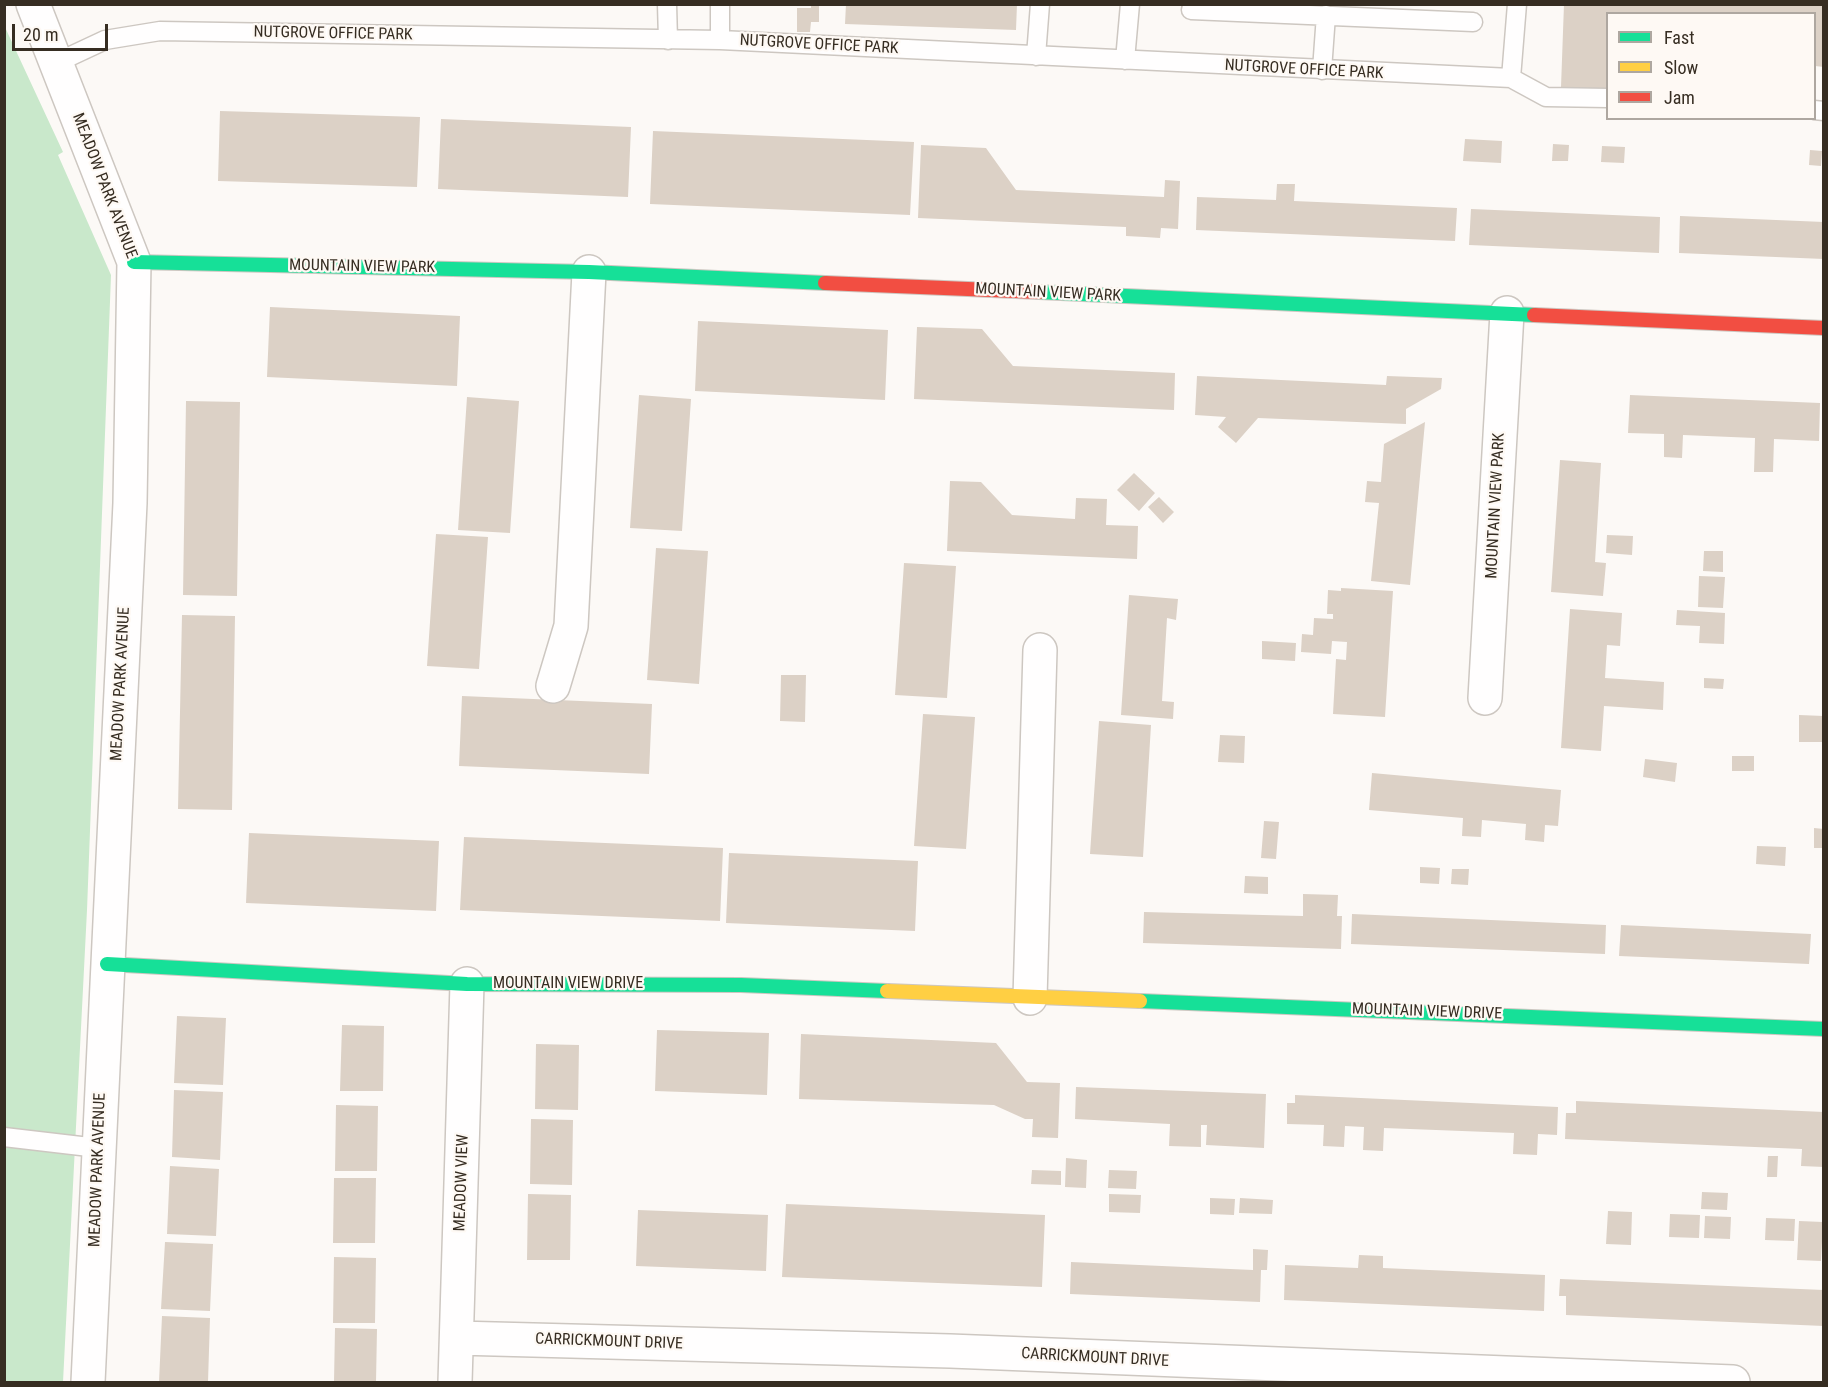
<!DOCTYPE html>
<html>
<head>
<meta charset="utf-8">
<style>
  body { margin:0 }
  #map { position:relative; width:1828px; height:1387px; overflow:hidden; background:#fcf9f6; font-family:"Roboto Condensed",sans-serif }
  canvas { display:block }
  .frame { position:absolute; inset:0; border:6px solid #362d22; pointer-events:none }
  .legend { position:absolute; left:1606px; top:12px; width:210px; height:108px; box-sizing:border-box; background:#fef9f4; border:2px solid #aea7a0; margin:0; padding:8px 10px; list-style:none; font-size:18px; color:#362d22 }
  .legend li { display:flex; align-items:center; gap:12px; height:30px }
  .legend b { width:30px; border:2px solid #aea7a0 }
  .scale { position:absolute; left:12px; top:24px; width:96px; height:27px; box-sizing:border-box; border:3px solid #362d22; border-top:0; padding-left:8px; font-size:18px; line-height:21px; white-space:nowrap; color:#362d22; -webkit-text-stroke:4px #fef9f4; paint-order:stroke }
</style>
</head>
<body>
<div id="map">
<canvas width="1828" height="1387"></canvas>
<div class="frame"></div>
<ul class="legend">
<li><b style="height:8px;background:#16e098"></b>Fast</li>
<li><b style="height:8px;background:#ffcf43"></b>Slow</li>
<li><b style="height:8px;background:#f24e42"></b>Jam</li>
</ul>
<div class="scale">20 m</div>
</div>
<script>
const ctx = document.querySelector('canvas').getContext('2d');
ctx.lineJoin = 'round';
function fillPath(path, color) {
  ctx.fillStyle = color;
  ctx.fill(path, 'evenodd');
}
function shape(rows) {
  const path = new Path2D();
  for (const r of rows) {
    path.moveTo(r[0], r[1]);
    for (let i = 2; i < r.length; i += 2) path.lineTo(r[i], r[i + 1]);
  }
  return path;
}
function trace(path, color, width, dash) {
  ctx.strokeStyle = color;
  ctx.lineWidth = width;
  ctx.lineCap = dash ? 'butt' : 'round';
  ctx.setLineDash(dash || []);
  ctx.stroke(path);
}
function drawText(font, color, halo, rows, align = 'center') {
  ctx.font = font + ' "Roboto Condensed",sans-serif';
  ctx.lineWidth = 4.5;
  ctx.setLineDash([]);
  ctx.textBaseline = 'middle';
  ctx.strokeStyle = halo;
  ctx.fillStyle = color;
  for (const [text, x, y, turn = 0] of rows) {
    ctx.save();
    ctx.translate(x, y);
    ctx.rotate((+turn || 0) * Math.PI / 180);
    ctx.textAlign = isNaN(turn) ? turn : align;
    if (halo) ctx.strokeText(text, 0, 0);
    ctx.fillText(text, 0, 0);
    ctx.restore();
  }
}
fillPath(shape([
  [4,25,63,152,58,155,111,275,87,910,63,1382,4,1382]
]), '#c9e8cb');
fillPath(shape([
  [811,4,819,4,819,22,811,22,810,32,797,32,797,8,811,8],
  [846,4,1017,4,1016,30,845,24],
  [1564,4,1824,4,1824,67,1815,66,1815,14,1608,14,1608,89,1561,87],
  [220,111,420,117,417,187,218,181],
  [441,119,631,127,628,197,438,189],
  [653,131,914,142,910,215,650,204],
  [1465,139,1502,141,1501,163,1463,161],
  [1553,144,1569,145,1568,161,1552,161],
  [921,145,986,148,1016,190,1164,197,1165,180,1180,181,1178,229,1161,228,1160,238,1145,237,1126,236,1126,227,918,218],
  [1602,146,1625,147,1624,163,1601,162],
  [1810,150,1822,151,1821,166,1809,165],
  [1277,184,1295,184,1294,201,1457,208,1455,241,1196,230,1197,197,1276,200],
  [1471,209,1660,217,1659,253,1469,245],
  [1680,216,1824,222,1824,259,1679,253],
  [270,307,460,316,457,386,267,377],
  [698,321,888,330,885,400,695,391],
  [917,327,982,329,1013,366,1175,373,1174,410,914,399],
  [1197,376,1386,385,1387,376,1442,378,1441,389,1406,409,1406,424,1258,418,1236,443,1218,427,1226,417,1195,415],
  [639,395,691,399,682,531,630,528],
  [1630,395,1820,403,1819,441,1774,439,1773,472,1754,472,1755,438,1683,435,1682,458,1664,457,1664,434,1628,433],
  [467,397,519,401,510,533,458,530],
  [186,401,240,402,237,596,183,595],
  [1425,422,1410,585,1371,581,1379,503,1365,502,1367,481,1381,482,1384,444],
  [1560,460,1601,463,1595,562,1606,563,1603,596,1551,592],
  [1134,473,1155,493,1139,511,1117,490],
  [950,481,981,482,1012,515,1075,519,1076,498,1107,499,1106,525,1138,526,1137,559,947,551],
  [1159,497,1174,512,1163,523,1148,507],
  [436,534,488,537,479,669,427,666],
  [1607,535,1633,536,1632,555,1606,553],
  [656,548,708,551,699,684,647,680],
  [1704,551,1723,551,1723,572,1703,571],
  [904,563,956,566,947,698,895,695],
  [1699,576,1725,577,1723,608,1698,607],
  [1341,588,1393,591,1385,717,1333,714,1336,659,1346,660,1347,642,1332,641,1331,654,1301,652,1302,634,1313,635,1314,618,1333,619,1333,614,1327,614,1328,590,1341,591],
  [1129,595,1178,599,1176,620,1167,618,1162,701,1174,702,1173,719,1121,715],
  [1570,609,1622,613,1620,646,1607,645,1605,678,1664,682,1663,710,1604,706,1601,751,1561,748],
  [1677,610,1725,613,1724,644,1699,643,1700,626,1676,625],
  [182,615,235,616,232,810,178,809],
  [1262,641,1296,643,1295,661,1262,659],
  [781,675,806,675,805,722,780,721],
  [1704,678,1724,679,1723,689,1704,688],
  [462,696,652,704,649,774,459,766],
  [923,714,975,717,966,849,914,846],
  [1799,715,1824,716,1824,742,1799,742],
  [1099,721,1151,725,1143,857,1090,854],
  [1220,735,1245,736,1244,763,1218,762],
  [1732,756,1754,756,1754,771,1732,771],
  [1645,759,1677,763,1675,782,1643,777],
  [1372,773,1561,790,1558,826,1545,825,1544,842,1525,840,1526,824,1482,820,1481,837,1462,836,1463,818,1369,810],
  [1264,821,1279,822,1276,859,1261,858],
  [1814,828,1824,829,1824,848,1814,848],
  [249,833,439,841,436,911,246,903],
  [464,837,723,848,720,921,460,910],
  [1757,846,1786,847,1785,866,1756,864],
  [729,853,918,861,915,931,726,923],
  [1420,867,1440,868,1439,884,1420,883],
  [1452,869,1469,869,1468,885,1451,884],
  [1245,876,1268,877,1268,894,1244,893],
  [1303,894,1338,895,1337,916,1342,916,1341,949,1143,943,1144,912,1303,916],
  [1352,914,1606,925,1605,954,1351,944],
  [1621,925,1811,934,1809,964,1619,956],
  [177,1016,226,1018,223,1085,174,1083],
  [342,1025,384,1026,383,1091,340,1091],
  [657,1030,769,1033,767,1095,655,1091],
  [801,1034,996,1043,1027,1082,1060,1083,1058,1138,1032,1137,1033,1119,1025,1119,994,1105,799,1099],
  [536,1044,579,1045,578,1110,535,1109],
  [1076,1087,1266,1094,1264,1148,1206,1145,1207,1125,1201,1125,1201,1147,1169,1146,1170,1124,1075,1119],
  [174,1090,223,1092,220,1160,172,1157],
  [1295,1095,1558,1107,1557,1135,1538,1134,1537,1155,1513,1154,1514,1133,1384,1128,1383,1151,1363,1150,1364,1127,1345,1126,1344,1147,1323,1146,1324,1125,1287,1124,1287,1103,1295,1103],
  [1576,1101,1824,1112,1824,1167,1801,1166,1802,1149,1565,1139,1566,1113,1576,1113],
  [336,1105,378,1106,377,1171,335,1171],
  [531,1119,573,1120,572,1185,530,1184],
  [1768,1156,1778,1156,1777,1177,1767,1177],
  [1066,1158,1087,1160,1086,1188,1065,1187],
  [170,1166,219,1169,216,1236,167,1234],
  [1032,1170,1061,1171,1061,1185,1031,1184],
  [1109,1170,1137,1171,1136,1189,1108,1188],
  [334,1178,376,1178,375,1243,333,1243],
  [1702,1192,1728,1193,1727,1210,1701,1209],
  [528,1194,571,1195,570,1260,527,1260],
  [1109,1194,1141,1195,1140,1213,1109,1212],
  [1210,1198,1235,1199,1234,1215,1210,1214],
  [1240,1198,1273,1200,1272,1214,1239,1213],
  [786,1204,1045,1215,1042,1287,782,1277],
  [638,1210,768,1215,766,1271,636,1266],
  [1608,1211,1632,1212,1631,1245,1606,1244],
  [1670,1214,1700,1215,1699,1238,1669,1237],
  [1705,1216,1731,1217,1730,1239,1704,1238],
  [1766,1218,1795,1219,1794,1241,1765,1240],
  [1799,1221,1823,1222,1821,1261,1797,1260],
  [165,1242,213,1244,210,1311,161,1309],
  [1253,1249,1268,1250,1267,1270,1261,1270,1260,1302,1070,1294,1071,1262,1253,1270],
  [1359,1255,1383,1256,1383,1268,1545,1275,1544,1311,1284,1300,1285,1265,1358,1268],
  [334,1257,376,1258,375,1323,333,1323],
  [1560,1279,1824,1290,1824,1326,1566,1315,1566,1296,1559,1296],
  [162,1316,210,1318,208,1382,159,1382],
  [335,1328,377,1329,376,1382,334,1382]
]), '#dcd1c6');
const lane = shape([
  [667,4,668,40],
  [1191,10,1473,22],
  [720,40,720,4],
  [1036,56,1040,4],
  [1125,60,1130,4],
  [58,62,105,40,160,31,720,40,1511,78,1517,4],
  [1322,70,1326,15],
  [1511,78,1546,97,1608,98],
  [1814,110,1824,111],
  [4,1137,98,1148]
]);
const street = shape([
  [33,4,134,262,130,503,88,1382],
  [553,686,571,626,589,272],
  [1485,698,1507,313],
  [1030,998,1040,650],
  [457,1338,950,1351,1733,1382],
  [455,1382,467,984]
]);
const fast = shape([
  [134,262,589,272,825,283],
  [1039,292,1534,315],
  [107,964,467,984,741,985,887,991],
  [1140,1001,1824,1029]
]);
const slow = shape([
  [887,991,1140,1001]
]);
const jam = shape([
  [825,283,1039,292],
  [1534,315,1824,328]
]);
trace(lane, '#cdc7c1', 21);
trace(street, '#cdc7c1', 36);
trace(fast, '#cdc7c1', 16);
trace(slow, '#cdc7c1', 16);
trace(jam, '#cdc7c1', 16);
trace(lane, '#fffefe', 18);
trace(street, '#fffefe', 33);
trace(fast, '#16e098', 14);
trace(slow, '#ffcf43', 14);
trace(jam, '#f24e42', 14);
drawText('16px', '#362d22', '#fef9f4', [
  ["NUTGROVE OFFICE PARK",333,34,1],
  ["NUTGROVE OFFICE PARK",819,45,3],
  ["NUTGROVE OFFICE PARK",1304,70,3],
  ["MEADOW PARK AVENUE",104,186,69],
  ["MOUNTAIN VIEW PARK",362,267,1],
  ["MOUNTAIN VIEW PARK",1048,293,3],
  ["MOUNTAIN VIEW PARK",1496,506,-87],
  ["MEADOW PARK AVENUE",121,684,-87],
  ["MOUNTAIN VIEW DRIVE",568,984],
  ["MOUNTAIN VIEW DRIVE",1427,1012,2],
  ["MEADOW PARK AVENUE",98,1170,-88],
  ["MEADOW VIEW",462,1183,-88],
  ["CARRICKMOUNT DRIVE",609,1342,2],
  ["CARRICKMOUNT DRIVE",1095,1358,3]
]);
</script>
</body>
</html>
